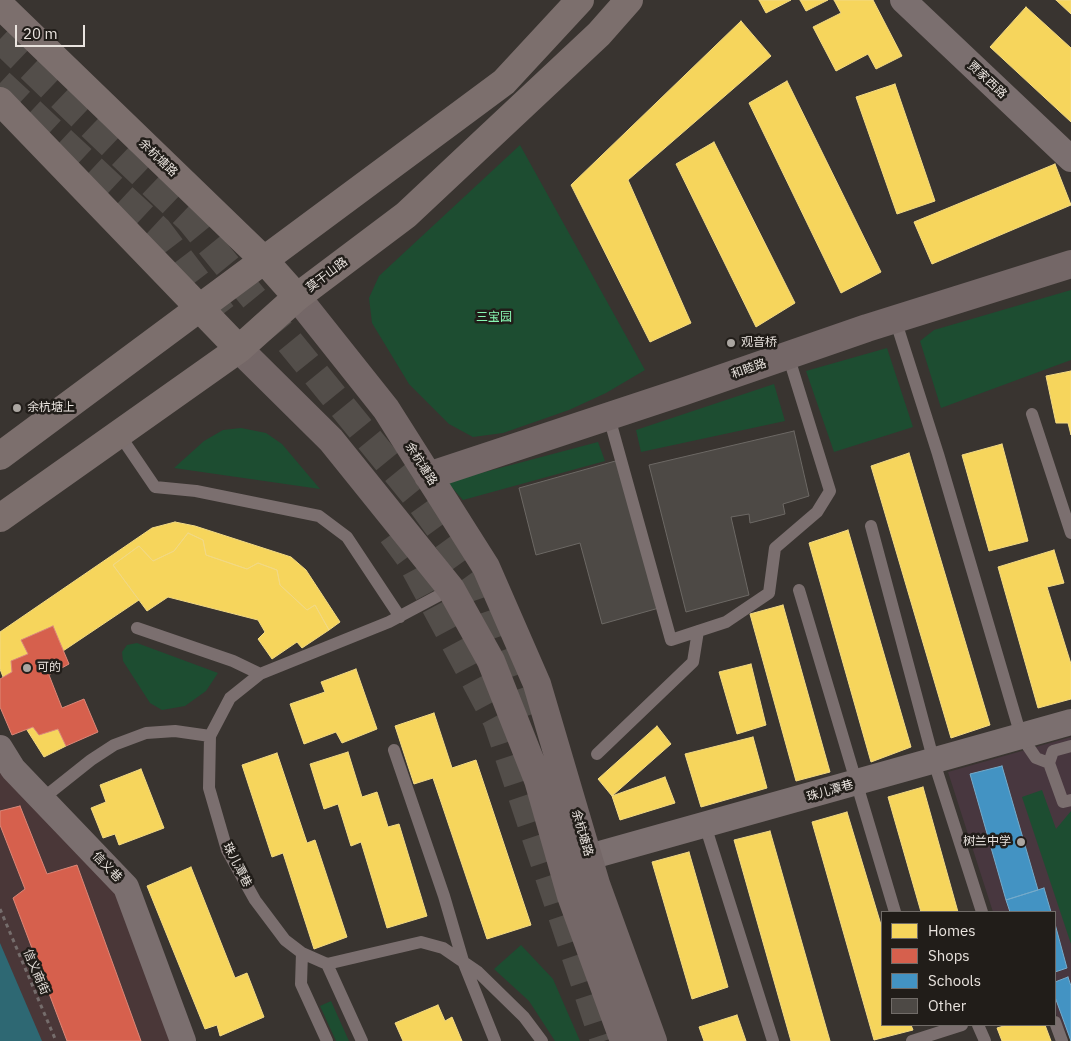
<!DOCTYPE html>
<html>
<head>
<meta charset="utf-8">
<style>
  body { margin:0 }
  #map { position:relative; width:1071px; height:1041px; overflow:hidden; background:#393430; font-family:"IBM Plex Sans",sans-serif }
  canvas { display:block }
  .legend { position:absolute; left:881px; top:911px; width:175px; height:115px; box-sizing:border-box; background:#211d19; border:1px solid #716c68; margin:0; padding:6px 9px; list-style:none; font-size:15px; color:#e9e3de }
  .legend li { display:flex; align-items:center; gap:10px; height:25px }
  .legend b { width:25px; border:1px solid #716c68 }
  .scale { position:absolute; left:15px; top:25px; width:70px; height:22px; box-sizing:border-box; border:2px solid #e9e3de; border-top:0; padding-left:6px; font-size:15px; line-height:18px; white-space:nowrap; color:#e9e3de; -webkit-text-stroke:4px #211d19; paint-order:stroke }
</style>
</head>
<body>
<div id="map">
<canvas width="1071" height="1041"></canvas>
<ul class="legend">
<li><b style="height:14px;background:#f6d55c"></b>Homes</li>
<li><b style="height:14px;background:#d6604d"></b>Shops</li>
<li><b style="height:14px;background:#4393c3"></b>Schools</li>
<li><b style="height:14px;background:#4d4945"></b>Other</li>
</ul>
<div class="scale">20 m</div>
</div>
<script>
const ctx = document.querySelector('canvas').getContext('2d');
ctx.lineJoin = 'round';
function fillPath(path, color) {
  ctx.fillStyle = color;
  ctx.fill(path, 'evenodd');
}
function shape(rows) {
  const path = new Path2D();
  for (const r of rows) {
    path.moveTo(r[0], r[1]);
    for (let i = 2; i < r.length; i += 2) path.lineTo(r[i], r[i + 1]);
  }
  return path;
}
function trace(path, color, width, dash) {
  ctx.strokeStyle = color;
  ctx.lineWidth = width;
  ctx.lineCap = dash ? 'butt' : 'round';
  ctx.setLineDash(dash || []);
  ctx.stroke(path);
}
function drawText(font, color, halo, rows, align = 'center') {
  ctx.font = font + ' "IBM Plex Sans","Noto Sans SC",sans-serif';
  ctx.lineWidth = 5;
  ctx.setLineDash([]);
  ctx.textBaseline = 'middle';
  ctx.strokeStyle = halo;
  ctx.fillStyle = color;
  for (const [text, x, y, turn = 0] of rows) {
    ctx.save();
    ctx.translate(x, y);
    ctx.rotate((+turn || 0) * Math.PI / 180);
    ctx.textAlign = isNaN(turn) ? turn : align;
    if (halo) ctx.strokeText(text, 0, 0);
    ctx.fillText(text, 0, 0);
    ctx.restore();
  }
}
fillPath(shape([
  [0,770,114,890,176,1041,0,1041]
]), '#4a3738');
fillPath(shape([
  [1071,737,1071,1041,1055,1012,1055,912,993,912,948,772]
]), '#48373f');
fillPath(shape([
  [520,145,645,370,606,393,569,410,503,433,473,437,449,424,409,384,372,323,369,298,379,276],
  [1071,290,1071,360,941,408,920,341,934,330],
  [887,348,913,427,834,452,806,371],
  [774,384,785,421,641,452,636,430],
  [241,428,266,433,282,444,320,489,174,468,204,441,223,430],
  [598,442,605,461,463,500,447,482],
  [137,643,218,673,206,691,185,706,162,710,150,703,123,661,122,652,127,645],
  [1042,790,1056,829,1071,811,1071,944,1022,797],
  [521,945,553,979,580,1041,555,1041,529,1001,494,969],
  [331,1001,349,1041,336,1041,320,1006]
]), '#1d4d31');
fillPath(shape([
  [0,943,42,1041,0,1041]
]), '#2e6873');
const homes = shape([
  [759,0,791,0,766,13,759,0],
  [800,0,828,0,806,11,800,0],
  [834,0,873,0,902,56,876,69,868,54,836,71,813,27,841,13,834,0],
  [1056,0,1071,0,1071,14,1056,0],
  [1026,7,1071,48,1071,122,990,47,1026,7],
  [741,21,771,56,628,180,691,323,650,342,571,185,741,21],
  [787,81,881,272,841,293,749,103,787,81],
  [895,84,935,201,897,214,856,97,895,84],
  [714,142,795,303,756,327,676,164,714,142],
  [1055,164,1071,205,932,264,914,222,1055,164],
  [1071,371,1071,435,1068,423,1056,423,1046,376,1071,371],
  [1002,444,1028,541,989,551,962,455,1002,444],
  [909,453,990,725,951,738,871,466,909,453],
  [175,522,195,526,291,557,306,570,340,622,329,630,315,605,307,610,280,585,277,570,258,563,247,569,206,555,203,540,188,533,174,551,153,561,139,546,113,565,139,600,63,651,53,626,21,640,28,654,11,661,12,672,3,677,0,669,0,632,152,528,175,522],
  [848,530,911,747,871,762,809,543,848,530],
  [188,533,203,540,206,555,247,569,258,563,277,570,280,585,307,610,315,605,329,630,302,648,297,642,272,659,258,639,265,632,258,620,168,597,147,611,113,565,139,546,153,561,174,551,188,533],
  [1054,550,1064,583,1047,587,1071,664,1071,699,1038,708,998,567,1054,550],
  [783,605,830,772,796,781,750,614,783,605],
  [751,664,766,725,737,734,719,672,751,664],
  [356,669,377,729,342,743,336,732,304,744,290,704,325,692,321,682,356,669],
  [434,713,452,768,476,760,531,925,487,939,433,778,414,784,395,726,434,713],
  [657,726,671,744,612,796,598,779,657,726],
  [33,727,39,735,58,729,66,746,44,757,27,730,33,727],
  [753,737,767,788,701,807,685,754,753,737],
  [348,752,362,797,377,792,388,827,399,824,427,916,387,928,361,842,351,846,338,804,324,809,310,764,348,752],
  [277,753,307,843,315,840,347,937,314,949,283,853,272,857,242,765,277,753],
  [141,769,164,828,119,845,115,834,103,838,91,808,106,802,100,785,141,769],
  [665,777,675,803,620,820,612,796,665,777],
  [923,787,958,912,921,912,888,797,923,787],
  [847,812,882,928,882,1025,911,1025,913,1030,874,1040,812,822,847,812],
  [770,831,830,1041,791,1041,734,840,770,831],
  [689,852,728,987,692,999,652,862,689,852],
  [191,867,235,978,247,973,264,1017,220,1036,217,1025,205,1029,147,886,191,867],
  [438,1005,445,1021,452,1017,462,1041,403,1041,395,1023,438,1005],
  [737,1015,746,1041,704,1041,699,1027,737,1015],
  [1007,1025,1045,1025,1051,1041,1002,1041,997,1028,1007,1025]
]);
fillPath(homes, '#f6d55c');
trace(homes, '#f2d983', 1);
const shops = shape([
  [53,626,69,664,49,675,62,708,84,699,98,732,66,746,58,729,39,735,33,727,12,735,0,707,0,679,12,672,11,661,28,654,21,640,53,626],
  [20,806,47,874,77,865,141,1041,67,1041,13,898,25,889,0,825,0,811,20,806]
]);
fillPath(shops, '#d6604d');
trace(shops, '#dc8778', 1);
const schools = shape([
  [1002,766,1038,890,1006,900,970,774,1002,766],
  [1044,888,1051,912,1010,912,1006,900,1044,888],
  [1055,924,1067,968,1055,972,1055,924],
  [1068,977,1071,986,1071,1041,1055,997,1055,982,1068,977]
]);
fillPath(schools, '#4393c3');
trace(schools, '#75abcb', 1);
const building = shape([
  [794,431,809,496,783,504,785,514,750,523,749,514,731,517,749,595,686,612,649,465,794,431],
  [619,460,659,608,602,624,580,543,536,555,519,488,619,460]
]);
fillPath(building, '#4d4945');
trace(building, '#6c6864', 1);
trace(shape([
  [0,39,189,219,418,499,481,586,527,720],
  [0,83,158,230,225,318],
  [392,534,409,557,497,721,604,1041]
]), '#534e4a', 28, [28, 14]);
trace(shape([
  [0,909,56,1041]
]), '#756d6c', 3, [4, 4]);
trace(shape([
  [895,319,938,454,1021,736,1036,758,1049,763,1063,802,1071,800],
  [1032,414,1071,533],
  [609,417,671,640,726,622,769,593,775,548,817,512,830,491,788,355],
  [119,434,155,487,196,491,319,516,347,537,400,617],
  [871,526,934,762,982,912],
  [451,589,389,622,260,674,230,698,210,736,209,788,227,850,255,900,285,940,302,953,327,964,421,942,443,948,478,972,524,1017,542,1041],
  [799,590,895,912],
  [137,628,233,661,260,674],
  [394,750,444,896,463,961,495,1041],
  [597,754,693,662,698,631],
  [1049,763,1053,751,1071,746],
  [42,799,91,760,114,745,146,733,175,731,210,736],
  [705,825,773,1041],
  [302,953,301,984,327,1041],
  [327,964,362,1041],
  [1055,1022,1062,1041],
  [978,1025,985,1041],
  [912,1041,962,1025]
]), '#7b6f6f', 12);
trace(shape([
  [903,0,1071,159],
  [0,748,13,769,126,887,183,1041],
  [589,857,1071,722]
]), '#7b6f6f', 26);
trace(shape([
  [297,297,386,409,486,567,537,684,596,884,653,1041],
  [239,349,331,440,451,589,491,661,538,780,571,896,624,1041],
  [428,476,682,392,867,328,1071,264]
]), '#746767', 28);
trace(shape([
  [0,5,265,261,297,297],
  [0,101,239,349],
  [0,456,504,82,580,0],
  [0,518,239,349,297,297,406,215,599,34,629,0]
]), '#7c6f6d', 28);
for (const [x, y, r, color] of [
  [731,343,5,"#aba6a1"],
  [17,408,5,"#aba6a1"],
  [27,668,5,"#aba6a1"],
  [1021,842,5,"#aba6a1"]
]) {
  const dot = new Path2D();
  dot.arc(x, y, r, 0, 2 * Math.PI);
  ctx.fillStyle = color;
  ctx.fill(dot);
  trace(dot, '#211d19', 2);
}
drawText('12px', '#e9e3de', '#211d19', [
  ["贾家西路",987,80,43],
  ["余杭塘路",158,158,44],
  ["莫干山路",327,275,-37],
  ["和睦路",749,369,-19],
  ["余杭塘路",421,464,58],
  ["珠儿潭巷",830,791,-16],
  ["余杭塘路",582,833,74],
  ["珠儿潭巷",237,865,63],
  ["信义巷",107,867,46],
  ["信义商街",36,972,67]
]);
drawText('12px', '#88f8b3', '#211d19', [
  ["三宝园",494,318]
]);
drawText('12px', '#e9e3de', '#211d19', [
  ["观音桥",741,343],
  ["余杭塘上",27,408],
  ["可的",37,668],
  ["树兰中学",1011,842,"right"]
], 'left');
</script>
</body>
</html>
